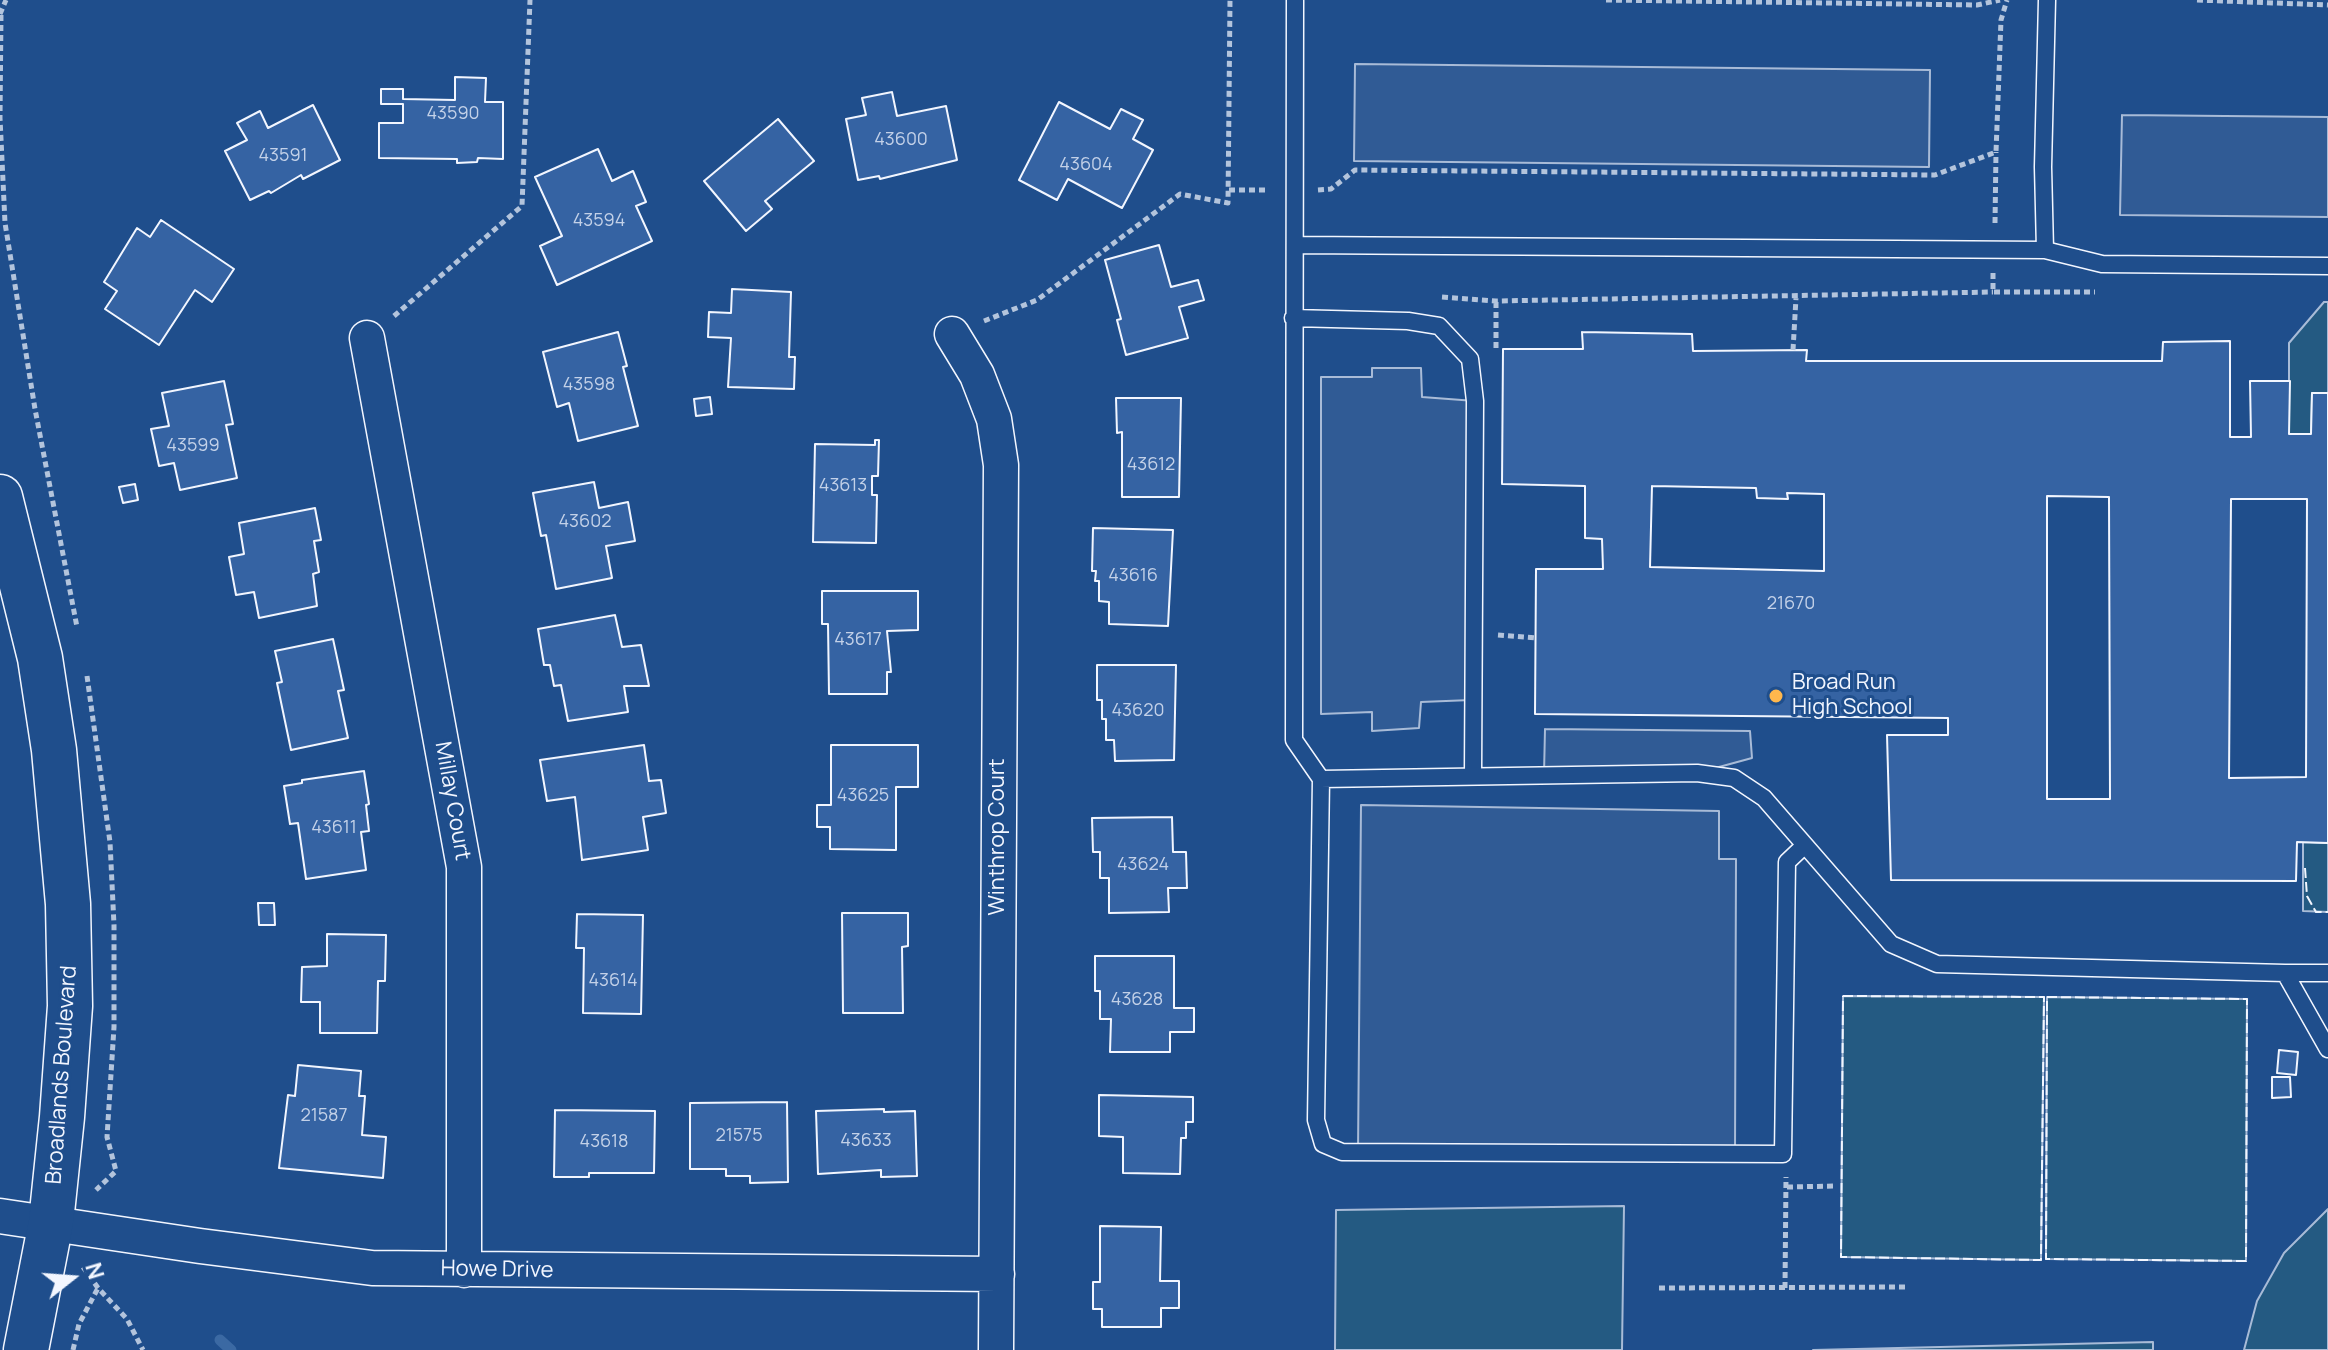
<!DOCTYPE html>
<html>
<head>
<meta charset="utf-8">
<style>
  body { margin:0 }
  #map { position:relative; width:2328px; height:1350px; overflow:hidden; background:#1f4e8c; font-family:Manrope,sans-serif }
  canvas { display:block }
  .north { position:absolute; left:32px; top:1238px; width:80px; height:80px; -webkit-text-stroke:6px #1f4e8c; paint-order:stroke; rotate:73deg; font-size:22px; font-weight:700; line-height:32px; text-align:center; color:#f2f6ff }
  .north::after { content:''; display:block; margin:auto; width:28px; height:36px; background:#f2f6ff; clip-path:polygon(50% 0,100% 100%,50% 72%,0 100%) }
</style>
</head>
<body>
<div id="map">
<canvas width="2328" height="1350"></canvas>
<div class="north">N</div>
</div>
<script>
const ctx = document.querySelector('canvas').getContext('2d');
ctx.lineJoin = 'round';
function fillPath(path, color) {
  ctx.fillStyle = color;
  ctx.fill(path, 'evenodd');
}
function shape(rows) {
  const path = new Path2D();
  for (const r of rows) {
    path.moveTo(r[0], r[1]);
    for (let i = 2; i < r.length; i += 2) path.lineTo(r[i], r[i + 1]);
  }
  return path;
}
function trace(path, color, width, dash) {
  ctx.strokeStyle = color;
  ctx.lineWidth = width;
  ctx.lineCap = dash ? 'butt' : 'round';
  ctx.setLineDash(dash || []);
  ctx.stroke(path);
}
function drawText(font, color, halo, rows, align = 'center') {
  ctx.font = font + ' Manrope,sans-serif';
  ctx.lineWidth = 6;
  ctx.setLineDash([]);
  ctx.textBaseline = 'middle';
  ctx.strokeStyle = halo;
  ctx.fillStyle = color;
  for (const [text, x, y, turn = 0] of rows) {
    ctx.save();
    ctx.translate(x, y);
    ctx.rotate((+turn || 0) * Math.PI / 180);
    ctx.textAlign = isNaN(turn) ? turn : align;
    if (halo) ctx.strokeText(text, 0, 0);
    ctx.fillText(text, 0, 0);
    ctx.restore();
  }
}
const green = shape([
  [2324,302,2328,302,2328,393,2312,393,2311,434,2289,434,2289,343,2324,302],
  [2303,842,2328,843,2328,912,2303,911,2303,842],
  [1843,996,2044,997,2041,1260,1841,1257,1843,996],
  [2047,997,2247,999,2246,1261,2046,1259,2047,997],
  [1624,1206,1622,1350,1335,1350,1336,1210,1624,1206],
  [2328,1209,2328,1350,2244,1350,2257,1301,2284,1253,2328,1209],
  [2153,1342,2153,1350,1813,1350,2153,1342]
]);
fillPath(green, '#245a82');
trace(green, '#a8bbd7', 2);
const parking = shape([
  [1355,64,1930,70,1929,167,1354,161,1355,64],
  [2122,115,2328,117,2328,217,2120,215,2122,115],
  [1372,368,1421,368,1422,397,1475,401,1471,700,1421,702,1419,728,1372,731,1372,712,1321,714,1321,377,1372,377,1372,368],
  [1545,729,1750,731,1752,758,1697,773,1544,774,1545,729],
  [1361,805,1719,811,1719,859,1736,859,1735,1154,1358,1152,1361,805]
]);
fillPath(parking, '#305b95');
trace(parking, '#a8bbd7', 2);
trace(shape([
  [220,1340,231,1350]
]), '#3b69a3', 11);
const building = shape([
  [455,77,486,78,485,102,503,102,503,159,478,158,477,162,457,163,457,159,379,158,379,123,403,123,403,104,381,104,381,89,403,89,403,99,455,100,455,77],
  [892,92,897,116,946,106,957,160,880,179,879,176,858,180,846,119,866,115,862,98,892,92],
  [1059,102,1110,129,1121,109,1143,120,1133,139,1153,150,1122,208,1068,179,1057,200,1019,180,1059,102],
  [313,105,340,160,303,179,301,175,271,193,269,191,250,200,225,151,247,140,237,123,260,111,268,128,313,105],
  [778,119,814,161,765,201,772,209,746,231,704,181,778,119],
  [598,149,612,181,633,171,646,202,636,206,652,241,557,285,540,246,562,236,535,177,598,149],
  [161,220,234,269,212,302,195,290,159,345,105,309,117,291,104,282,137,228,150,237,161,220],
  [1159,245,1171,287,1198,280,1204,300,1179,307,1188,338,1126,355,1117,320,1121,319,1105,260,1159,245],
  [732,289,791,292,789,357,795,357,794,389,728,387,731,338,708,337,709,312,731,313,732,289],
  [618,332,627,366,623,367,638,426,578,441,569,403,557,407,543,352,618,332],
  [1582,332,1692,334,1693,351,1807,350,1806,361,2162,361,2163,342,2230,341,2230,437,2251,437,2250,381,2290,381,2289,434,2311,434,2312,393,2328,393,2328,843,2297,842,2296,881,1891,880,1887,735,1948,735,1948,718,1535,714,1536,569,1603,569,1602,539,1585,538,1585,486,1502,484,1503,349,1583,349,1582,332],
  [1652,486,1756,488,1757,498,1788,499,1787,493,1824,494,1824,571,1650,567,1652,486],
  [2047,496,2109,497,2110,799,2047,799,2047,496],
  [2231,499,2307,499,2306,777,2229,778,2231,499],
  [224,381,233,424,226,425,237,478,180,490,174,463,159,466,151,429,169,426,162,393,224,381],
  [710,397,712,414,696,416,694,399,710,397],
  [1116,398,1181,398,1179,497,1122,497,1122,432,1117,433,1116,398],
  [875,440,879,440,878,476,872,476,872,495,877,495,876,543,813,542,815,444,875,445,875,440],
  [594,482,599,508,628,502,635,541,606,546,612,578,556,589,546,535,541,536,533,493,594,482],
  [135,484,138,500,123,503,119,487,135,484],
  [315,508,321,540,314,541,319,572,313,574,317,606,259,618,254,592,236,595,229,557,244,554,239,523,315,508],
  [1093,528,1173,530,1168,626,1109,624,1109,602,1099,601,1099,581,1095,581,1096,571,1092,571,1093,528],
  [822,591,918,591,918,630,887,631,891,672,887,672,887,694,829,694,828,624,822,624,822,591],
  [615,615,622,647,641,645,649,686,624,686,628,712,568,721,561,685,554,686,550,665,544,665,538,629,615,615],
  [333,639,344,690,338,691,348,738,291,750,277,683,282,682,275,651,333,639],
  [1097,665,1176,665,1174,760,1115,761,1114,740,1106,740,1106,719,1102,719,1102,700,1097,700,1097,665],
  [644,745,649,781,661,780,666,813,643,817,648,850,582,860,575,797,547,801,540,760,644,745],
  [831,745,918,745,918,787,896,787,896,850,830,849,830,827,817,827,817,805,831,805,831,745],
  [364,771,369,804,366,805,369,831,361,832,366,870,306,879,298,823,290,824,284,786,302,783,302,780,364,771],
  [1172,817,1173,852,1186,852,1187,888,1168,888,1169,912,1109,913,1109,878,1100,878,1100,852,1093,852,1092,818,1172,817],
  [258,903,274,903,275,925,259,925,258,903],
  [842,913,908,913,908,946,902,947,903,1013,843,1013,842,913],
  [577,914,643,915,641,1014,583,1013,584,948,576,948,577,914],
  [327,934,386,935,385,981,378,981,377,1033,320,1033,320,1002,301,1002,302,967,327,966,327,934],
  [1095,956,1174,956,1174,1008,1194,1008,1194,1032,1170,1032,1170,1052,1110,1052,1111,1019,1100,1019,1100,991,1095,991,1095,956],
  [2279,1050,2298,1052,2296,1075,2277,1073,2279,1050],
  [298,1065,361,1071,359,1096,365,1096,362,1135,386,1137,383,1178,279,1168,288,1095,295,1096,298,1065],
  [2272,1077,2290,1077,2291,1097,2272,1098,2272,1077],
  [1099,1095,1193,1097,1193,1122,1186,1122,1186,1138,1181,1138,1180,1174,1123,1173,1123,1137,1099,1136,1099,1095],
  [787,1102,788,1182,750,1183,750,1176,726,1176,726,1169,690,1169,690,1103,787,1102],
  [884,1109,884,1112,915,1111,917,1176,881,1177,881,1170,818,1174,816,1111,884,1109],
  [555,1110,655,1111,654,1173,589,1173,589,1177,554,1177,555,1110],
  [1100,1226,1161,1227,1160,1281,1179,1281,1179,1308,1161,1308,1161,1327,1102,1327,1102,1309,1093,1309,1093,1282,1100,1282,1100,1226]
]);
fillPath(building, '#3563a3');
trace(building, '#f2f6ff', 2);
const lane = shape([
  [1295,0,1294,740,1321,779,1316,1120,1323,1144,1342,1152,1783,1154,1787,862,1805,845],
  [2047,0,2043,167,2045,250,2102,264,2328,266],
  [1296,245,2045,250],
  [1293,318,1408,321,1439,326,1470,359,1475,401,1473,775],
  [1321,779,1697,773,1734,778,1764,798,1891,944,1937,964,2285,973,2328,1049],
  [2285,973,2328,973]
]);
const street = shape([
  [952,334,977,375,994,419,1001,465,996,1350],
  [367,338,464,867,464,1270],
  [0,1216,200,1246,372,1268,997,1274]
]);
const secondary = shape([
  [0,497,40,658,54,750,68,904,70,1006,62,1117,51,1222,26,1350]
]);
trace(lane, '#f2f6ff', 19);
trace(street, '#f2f6ff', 37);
trace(secondary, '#f2f6ff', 47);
trace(shape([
  [1606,0,1977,5,2000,0],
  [2197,0,2328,5],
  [0,14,6,0],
  [1,15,0,118,5,223,35,409,77,627],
  [1229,190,1268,190],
  [1318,190,1331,189,1355,170,1935,175,1996,152,2001,20,2007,0],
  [1995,223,1996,152],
  [1993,273,1993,292,2095,292],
  [1442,297,1496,301,1993,292],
  [394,316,522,206,530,0],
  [984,321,1037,300,1180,194,1228,203,1230,0],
  [1496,348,1496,301],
  [1793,350,1796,298],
  [1498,635,1536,638],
  [87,676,110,842,114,925,114,1027,107,1137,116,1171,96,1190],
  [1787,1187,1837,1186],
  [83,1267,98,1288,127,1319,143,1350],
  [1659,1288,1909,1287],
  [1785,1288,1786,1177],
  [73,1350,79,1324,98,1288]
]), '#b3c4dc', 5, [6, 4]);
trace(lane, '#1f4e8c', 16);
trace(street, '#1f4e8c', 34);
trace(secondary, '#1f4e8c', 44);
trace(shape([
  [2305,868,2307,896,2316,912,2328,912],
  [1843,996,2044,997,2041,1260,1841,1257,1843,996],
  [2047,997,2247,999,2246,1261,2046,1259,2047,997]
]), '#f2f6ff', 2, [10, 4]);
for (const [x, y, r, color] of [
  [1776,696,8,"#ffb74d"]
]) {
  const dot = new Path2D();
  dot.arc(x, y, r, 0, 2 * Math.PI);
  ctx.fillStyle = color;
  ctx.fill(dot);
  trace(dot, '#1f4e8c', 3);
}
drawText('18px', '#c3d1e8', null, [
  ["43590",453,114],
  ["43600",901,140],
  ["43591",283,156],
  ["43604",1086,165],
  ["43594",599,221],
  ["43598",589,385],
  ["43599",193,446],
  ["43612",1151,465],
  ["43613",843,486],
  ["43602",585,522],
  ["43616",1133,576],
  ["21670",1791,604],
  ["43617",858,640],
  ["43620",1138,711],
  ["43625",863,796],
  ["43611",334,828],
  ["43624",1143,865],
  ["43614",613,981],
  ["43628",1137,1000],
  ["21587",324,1116],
  ["21575",739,1136],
  ["43633",866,1141],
  ["43618",604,1142]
]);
drawText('22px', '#f2f6ff', '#1f4e8c', [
  ["Broad Run",1792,683],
  ["High School",1792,708]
], 'left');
drawText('22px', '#f2f6ff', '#1f4e8c', [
  ["Millay Court",452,801,80],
  ["Winthrop Court",998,837,-90],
  ["Broadlands Boulevard",62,1075,-86],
  ["Howe Drive",497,1270,1]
]);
</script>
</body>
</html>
